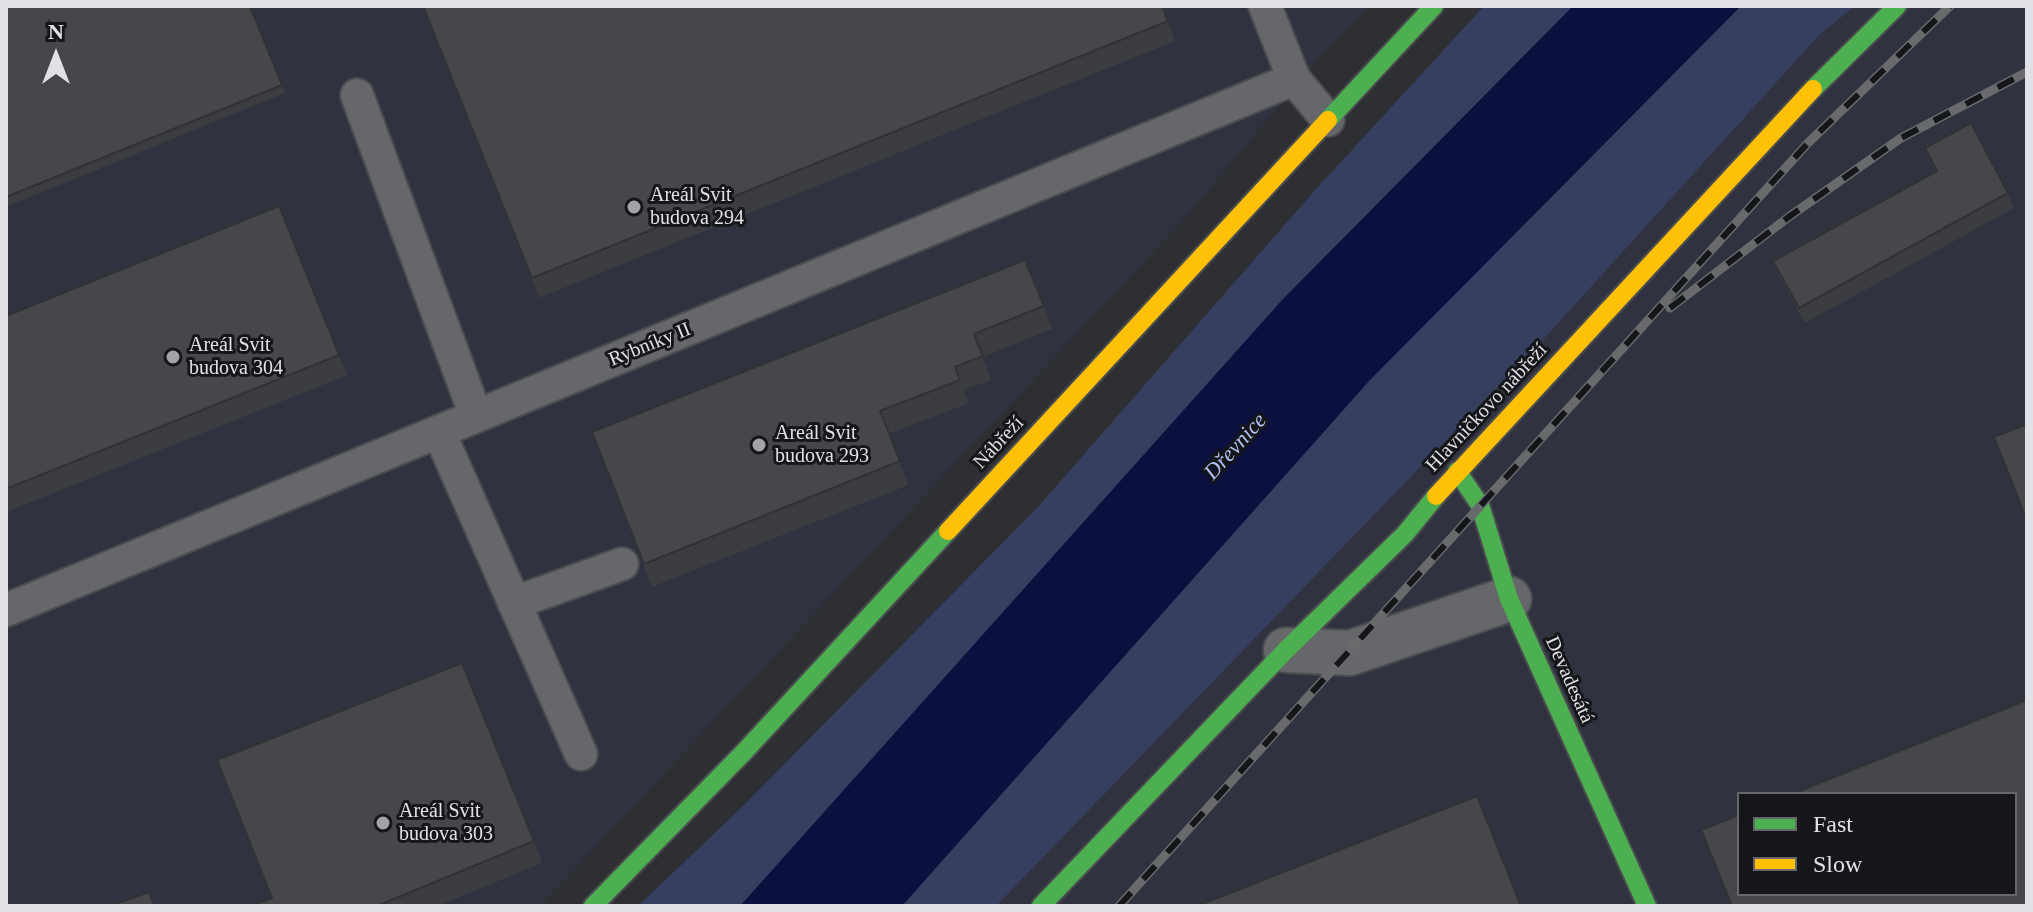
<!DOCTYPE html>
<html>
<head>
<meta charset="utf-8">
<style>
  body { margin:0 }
  #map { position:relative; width:2033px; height:912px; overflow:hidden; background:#2d2f33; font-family:Georgia,serif }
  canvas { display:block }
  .frame { position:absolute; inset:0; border:8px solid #e0e2e7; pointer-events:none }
  .legend { position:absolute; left:1737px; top:792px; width:280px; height:104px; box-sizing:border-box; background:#151619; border:2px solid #66686b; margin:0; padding:10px 14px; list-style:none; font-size:24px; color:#e0e2e7 }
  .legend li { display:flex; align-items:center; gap:16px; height:40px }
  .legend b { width:40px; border:2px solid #66686b }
  .north { position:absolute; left:16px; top:16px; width:80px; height:80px; -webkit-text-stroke:6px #151619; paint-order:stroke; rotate:0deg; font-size:22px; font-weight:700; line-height:32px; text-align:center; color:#e0e2e7 }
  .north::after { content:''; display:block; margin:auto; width:28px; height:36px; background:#e0e2e7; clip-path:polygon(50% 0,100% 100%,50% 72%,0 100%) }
</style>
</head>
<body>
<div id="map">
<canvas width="2033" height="912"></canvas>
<div class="frame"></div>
<ul class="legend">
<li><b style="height:10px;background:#4caf50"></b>Fast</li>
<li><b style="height:10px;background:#ffc107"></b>Slow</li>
</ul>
<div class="north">N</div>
</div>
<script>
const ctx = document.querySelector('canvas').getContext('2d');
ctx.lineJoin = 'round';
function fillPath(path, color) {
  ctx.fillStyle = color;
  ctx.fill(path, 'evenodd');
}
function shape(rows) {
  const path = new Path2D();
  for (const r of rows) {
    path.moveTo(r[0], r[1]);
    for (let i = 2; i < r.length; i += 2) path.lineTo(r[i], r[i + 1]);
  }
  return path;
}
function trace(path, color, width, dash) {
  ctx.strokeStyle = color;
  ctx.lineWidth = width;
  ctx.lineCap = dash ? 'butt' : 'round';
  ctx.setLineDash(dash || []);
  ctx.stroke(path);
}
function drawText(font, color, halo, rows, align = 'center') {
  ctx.font = font + ' Georgia,serif';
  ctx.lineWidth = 6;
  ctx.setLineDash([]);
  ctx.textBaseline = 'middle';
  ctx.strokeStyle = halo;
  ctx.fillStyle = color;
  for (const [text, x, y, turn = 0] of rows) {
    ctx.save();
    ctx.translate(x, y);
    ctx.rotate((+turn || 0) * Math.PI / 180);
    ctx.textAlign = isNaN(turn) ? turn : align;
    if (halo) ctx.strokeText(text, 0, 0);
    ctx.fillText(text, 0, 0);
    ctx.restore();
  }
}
fillPath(shape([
  [6,6,1372,6,1325,50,1188,215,540,906,6,906],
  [1846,6,2027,6,2027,906,996,906],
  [1739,794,2015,794,2015,894,1739,894]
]), '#30333f');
fillPath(shape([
  [1484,6,1855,6,1820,34,1540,343,996,906,638,906,741,808,1038,507,1316,189]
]), '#363f60');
fillPath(shape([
  [1573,6,1741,6,1370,380,902,906,740,906,1283,299]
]), '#0b103e');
const lane = shape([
  [1265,6,1294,79,1328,120],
  [357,95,476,416],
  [439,432,581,754],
  [514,603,622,564],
  [6,610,1294,79]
]);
const street = shape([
  [1286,650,1350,653,1509,599]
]);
const fast = shape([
  [1813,89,1897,6],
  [1328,120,1434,6],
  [1457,471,1480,505,1509,599,1647,906],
  [593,906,744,752,948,531],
  [1041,906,1286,650,1405,534,1436,496]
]);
const slow = shape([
  [1436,496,1813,89],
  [948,531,1328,120]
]);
trace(lane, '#4b4c50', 36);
trace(street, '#4b4c50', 48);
trace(fast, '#4b4c50', 22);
trace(slow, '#4b4c50', 22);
trace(lane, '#66676a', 32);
trace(street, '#66676a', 44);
trace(fast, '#4caf50', 18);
trace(slow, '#ffc107', 18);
const rail = shape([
  [1670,308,1790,216,1901,138,2027,72],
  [1119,906,1808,143,1950,6]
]);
trace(rail, '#686a6c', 9);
trace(rail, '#151619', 6, [18]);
fillPath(shape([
  [6,6,250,6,285,93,6,207],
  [422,6,1162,6,1175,41,539,298],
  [1925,148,2008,193,2014,208,1805,323,1779,276,1773,261,1935,172],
  [1044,306,1052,329,983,357,991,380,964,390,969,403,889,434,908,485,652,587,592,432],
  [6,316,339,355,347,375,6,512],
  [217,760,534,841,542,863,437,906,252,906,271,898]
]), '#3c3d40');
const building = shape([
  [6,6,250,6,282,85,6,197,6,6],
  [423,6,1162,6,1168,21,532,278,423,6],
  [1971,123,2008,193,1799,308,1773,261,1937,171,1925,148,1971,123],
  [279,206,339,355,6,489,6,316,279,206],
  [1025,260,1044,306,974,334,983,356,955,367,960,380,880,411,900,461,644,564,592,432,1025,260],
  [2027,424,2027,520,1994,437,2027,424],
  [462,663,534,841,377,906,252,906,272,898,217,760,462,663],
  [2027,700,2027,906,1732,906,1701,830,1739,815,1739,894,2015,894,2015,794,1792,794,2027,700],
  [1477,796,1521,906,1197,906,1477,796],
  [149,892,154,906,110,906,149,892]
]);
fillPath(building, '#46474a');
trace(building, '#313234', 2);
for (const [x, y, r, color] of [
  [634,207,8,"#a1a3a8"],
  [173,357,8,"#a1a3a8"],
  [759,445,8,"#a1a3a8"],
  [383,823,8,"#a1a3a8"]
]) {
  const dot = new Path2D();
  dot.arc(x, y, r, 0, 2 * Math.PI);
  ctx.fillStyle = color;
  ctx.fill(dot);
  trace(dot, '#151619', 3);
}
drawText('20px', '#e0e2e7', '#151619', [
  ["Areál Svit",650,196],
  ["budova 294",650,219],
  ["Areál Svit",189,346],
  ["budova 304",189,369],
  ["Areál Svit",775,434],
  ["budova 293",775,457],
  ["Areál Svit",399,812],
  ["budova 303",399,835]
], 'left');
drawText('20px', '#e0e2e7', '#151619', [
  ["Rybníky II",650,345,-22],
  ["Hlavničkovo nábřeží",1487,408,-47],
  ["Nábřeží",999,443,-47],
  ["Devadesátá",1569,680,66]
]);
drawText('italic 22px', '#b2c2f5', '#151619', [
  ["Dřevnice",1236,447,-48]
]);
</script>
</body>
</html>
